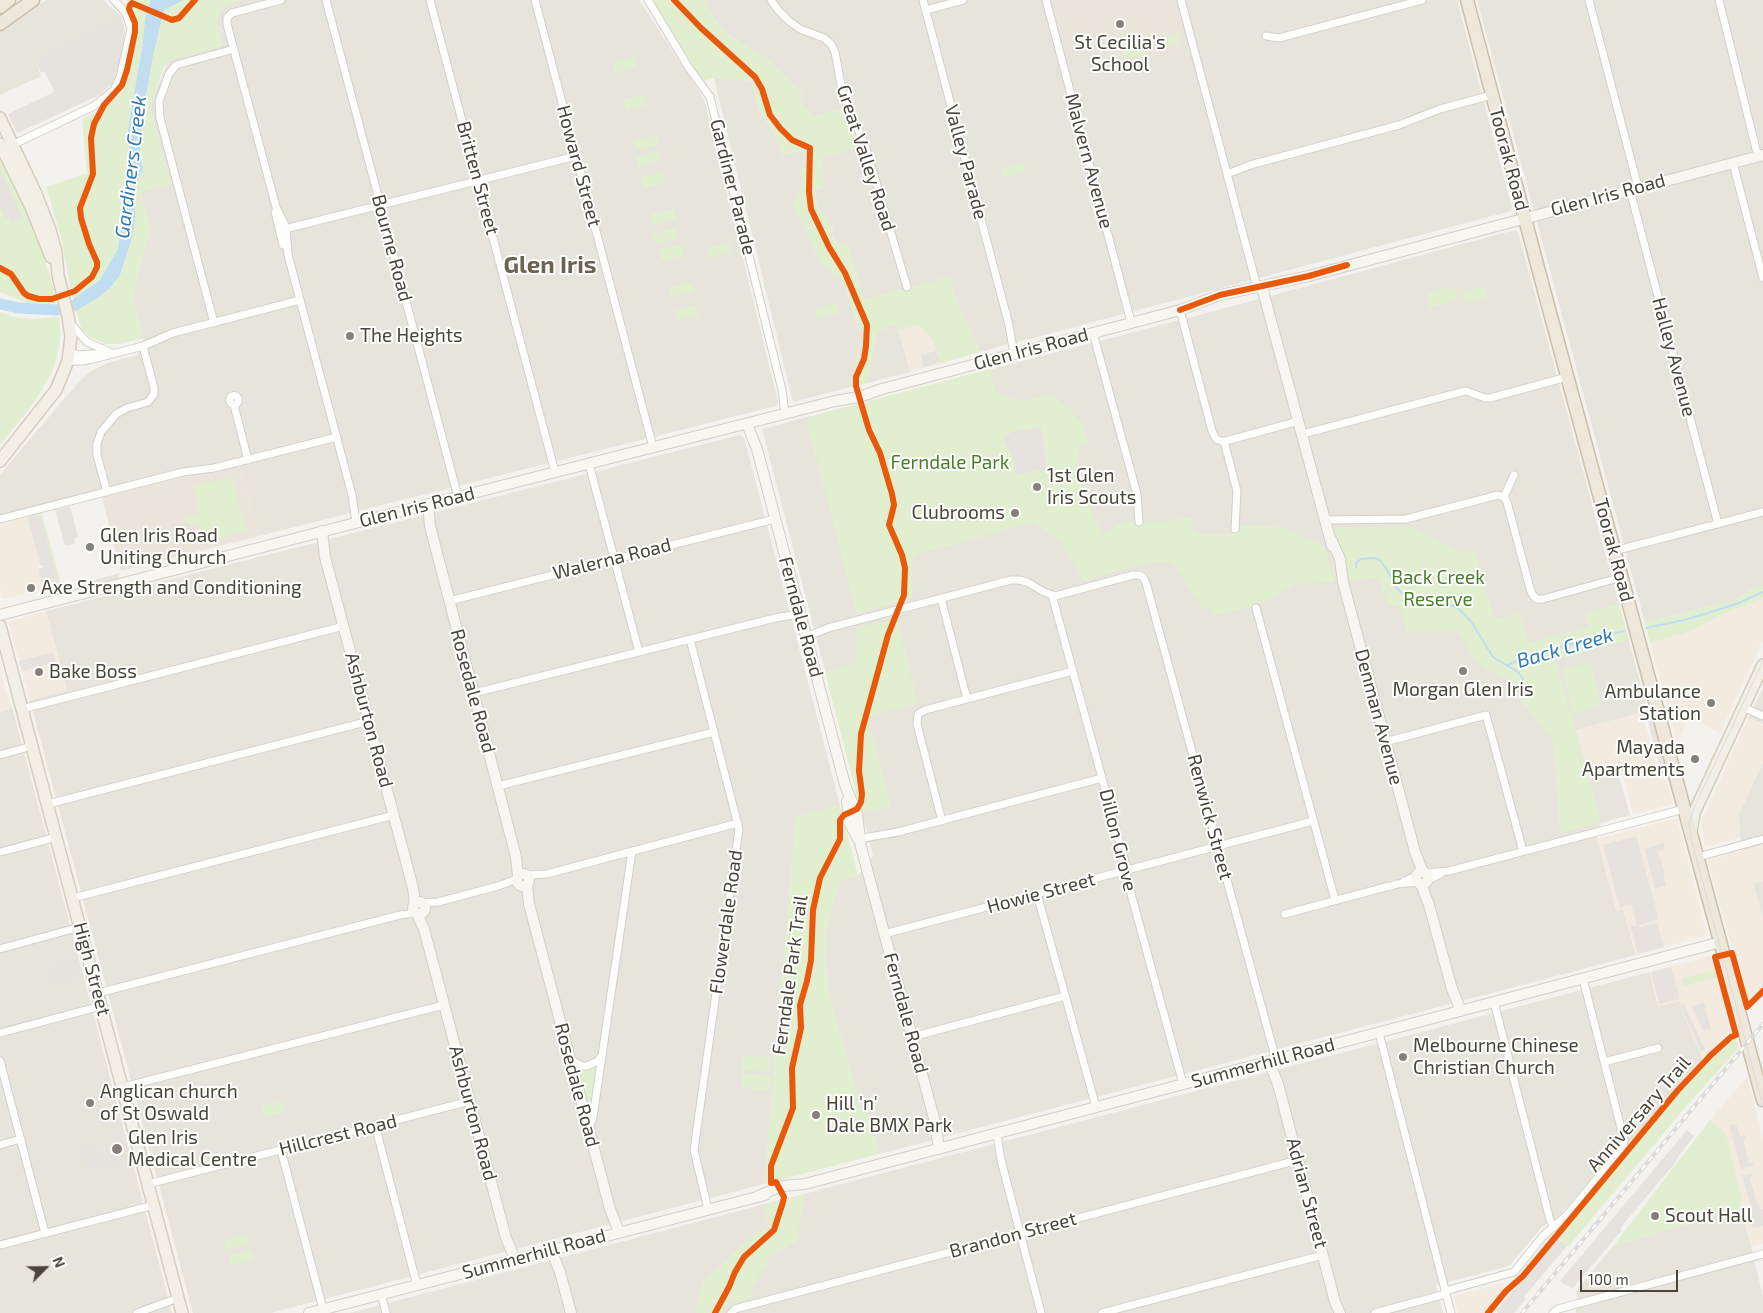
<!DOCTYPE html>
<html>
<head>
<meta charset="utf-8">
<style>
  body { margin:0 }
  #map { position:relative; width:1763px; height:1313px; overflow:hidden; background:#f4f2ee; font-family:"Exo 2",sans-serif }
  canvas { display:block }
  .north { position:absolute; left:20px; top:1243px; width:50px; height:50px; -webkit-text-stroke:4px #fff; paint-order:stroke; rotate:67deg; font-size:14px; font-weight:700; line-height:20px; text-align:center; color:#4b4439 }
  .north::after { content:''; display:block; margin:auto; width:18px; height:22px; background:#4b4439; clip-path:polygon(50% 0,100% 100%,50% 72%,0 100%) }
  .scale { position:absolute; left:1580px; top:1270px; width:98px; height:22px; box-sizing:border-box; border:2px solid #4b4439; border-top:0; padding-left:6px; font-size:15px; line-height:18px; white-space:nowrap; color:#4b4439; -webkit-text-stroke:4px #fff; paint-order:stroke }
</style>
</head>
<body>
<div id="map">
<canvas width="1763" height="1313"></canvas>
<div class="north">N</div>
<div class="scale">100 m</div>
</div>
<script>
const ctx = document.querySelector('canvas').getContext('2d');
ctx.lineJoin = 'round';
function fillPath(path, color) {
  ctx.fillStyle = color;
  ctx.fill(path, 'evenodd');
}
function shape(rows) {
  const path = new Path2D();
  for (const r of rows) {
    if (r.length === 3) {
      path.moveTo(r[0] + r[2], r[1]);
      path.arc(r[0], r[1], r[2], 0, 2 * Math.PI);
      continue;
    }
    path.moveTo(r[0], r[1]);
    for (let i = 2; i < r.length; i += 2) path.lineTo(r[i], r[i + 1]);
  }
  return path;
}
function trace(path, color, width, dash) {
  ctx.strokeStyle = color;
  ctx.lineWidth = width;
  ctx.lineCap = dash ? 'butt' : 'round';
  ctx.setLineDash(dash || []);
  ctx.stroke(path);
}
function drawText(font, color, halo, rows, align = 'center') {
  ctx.font = font + ' "Exo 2",sans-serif';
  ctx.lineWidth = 4;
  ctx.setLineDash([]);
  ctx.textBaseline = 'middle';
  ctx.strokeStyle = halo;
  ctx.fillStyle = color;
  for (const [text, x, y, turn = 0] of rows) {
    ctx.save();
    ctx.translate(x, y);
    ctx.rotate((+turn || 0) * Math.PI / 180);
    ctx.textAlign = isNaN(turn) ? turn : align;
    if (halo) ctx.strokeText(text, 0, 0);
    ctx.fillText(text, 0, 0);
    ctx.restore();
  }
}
fillPath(shape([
  [47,0,103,0,122,17,36,60,41,76,0,95,0,30,30,8],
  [242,0,639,0,704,99,778,402,776,406,259,536,241,469,217,475,188,476,102,498,100,490,0,515,0,475,63,400,84,377,93,370,107,363,138,355,143,338,132,299,150,230,141,191,170,183,150,108,152,100,168,62,175,58,222,46,217,23,219,11,228,4],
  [704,0,1457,0,1512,208,1511,211,980,352,957,302,949,277,864,300,847,243,838,246,831,232,834,231,827,217,820,211,817,205,815,190,823,188,822,157,856,140,853,133,839,109,814,116,798,99,802,94,767,58,727,34,715,20],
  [1477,0,1763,0,1763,586,1749,590,1738,599,1645,623],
  [714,78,751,81,759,109,778,141,783,155,803,150,807,166,802,185,794,205,822,265,826,265,839,277,847,291,858,328,867,334,863,358,857,360,850,387,793,402],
  [1515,230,1518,232,1648,711,1576,730,1590,780,1618,773,1630,815,1601,823,1597,839,1617,911,1623,909,1636,955,879,1154,866,1109,861,1111,828,990,824,937,840,880,858,876,873,855,762,429,1192,317],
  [897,324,910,372,867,383,877,331],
  [740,435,744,437,840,805,796,818,764,1184,271,1313,193,1313,30,700,67,690,46,611],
  [1763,687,1763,724,1752,719,1747,721],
  [12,708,62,895,172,1313,0,1313,0,712],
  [1763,762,1763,845,1744,851,1740,837,1739,814],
  [1763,881,1763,920,1753,883],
  [1650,972,1658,1006,1680,1001,1681,1005,1680,1006,1703,1059,1633,1139,1618,1147,1562,1213,1542,1227,1509,1266,1436,1285,1443,1313,350,1313],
  [1742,1209,1763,1297,1763,1313,1576,1313,1577,1290,1614,1245]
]), '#e7e4dc');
fillPath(shape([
  [918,325,931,338,942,363,910,372,899,330],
  [27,515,40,565,37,566,44,591,37,591,2,599,0,590,0,522],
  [1763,598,1763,640,1720,733,1688,718,1677,742,1650,643,1691,631,1722,614],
  [46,611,67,690,30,700,9,624,11,621],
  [0,665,5,688,12,708,0,712],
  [1642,713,1660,778,1666,780,1673,804,1633,814,1622,772,1590,780,1576,730],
  [1751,719,1763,725,1763,762,1739,814,1740,838,1705,847,1701,822,1747,721],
  [1677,818,1707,935,1636,955,1623,909,1616,911,1597,839],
  [1763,845,1763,881,1753,884,1763,920,1763,987,1747,1001,1708,861,1711,859],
  [1709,956,1716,964,1735,1034,1729,1035,1703,1059,1680,1006,1681,1005,1680,1001,1658,1006,1650,972],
  [1747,1077,1763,1138,1763,1244,1752,1247,1741,1203,1742,1200,1726,1133,1710,1120],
  [1503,1283,1505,1291,1487,1313,1458,1313,1454,1296]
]), '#f3ebdf');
fillPath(shape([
  [122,17,125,33,121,58,112,84,99,95,74,107,64,90,53,88,44,71,41,73,36,60]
]), '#e6e2de');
fillPath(shape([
  [1053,0,1174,0,1186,46,1121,64,1113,35,1066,48],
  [241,469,259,536,121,571,102,498,188,476,217,475]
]), '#eae5da');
fillPath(shape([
  [134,0,151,0,148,7,145,19,142,49,128,129,130,163,118,249,100,280,73,299,60,232,46,187,87,173,82,119,92,114,99,114,122,92,136,34,137,25,130,9],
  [184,0,242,0,228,4,219,11,217,23,222,46,170,60,165,65,159,80,150,108,170,184,141,192,150,230,132,299,143,338,120,344,106,344,92,338,82,330,76,311,99,297,110,288,120,275,133,235,135,221,135,189,142,172,143,161,140,153,143,113,153,56,164,10],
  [652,0,704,0,715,20,727,34,767,58,803,94,798,99,814,116,839,109,859,148,822,157,823,188,815,190,817,205,820,211,827,217,834,231,831,232,837,245,847,243,864,299,949,277,957,302,980,352,942,363,931,338,918,325,899,330,897,324,877,331,867,383,850,387,857,359,863,358,867,334,858,328,847,291,839,278,835,279,826,265,822,266,793,205,802,185,799,168,807,166,803,150,783,155,778,141,759,109,751,81,715,78,703,81],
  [1177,34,1180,44,1158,50,1155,40],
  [1144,42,1147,53,1125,59,1122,48],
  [635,57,637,67,615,73,612,63],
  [646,94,648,104,626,110,624,99],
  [656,134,659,145,636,150,634,140],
  [658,151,661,161,639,167,636,157],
  [0,153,34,225,54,290,55,304,27,303,0,292],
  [1024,162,1026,172,1004,178,1001,168],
  [663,172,666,183,644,188,641,178],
  [673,209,676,219,653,225,651,214],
  [675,228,677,239,655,244,652,234],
  [729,243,732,253,709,258,707,248],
  [681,245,684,255,662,261,659,250],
  [692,282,694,292,672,298,669,288],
  [1454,286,1458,300,1430,308,1426,293],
  [1484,286,1487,297,1465,303,1462,292],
  [836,303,839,313,817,319,814,309],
  [696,305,699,315,677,321,674,311],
  [0,312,13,317,35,319,59,317,60,336,57,357,49,378,33,404,0,445],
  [990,369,996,393,1018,401,1051,395,1069,408,1082,423,1088,444,1080,446,1077,464,1089,507,1103,535,1124,521,1167,521,1191,517,1195,533,1230,535,1242,525,1281,527,1325,547,1335,582,1294,584,1267,601,1248,608,1214,615,1211,607,1203,610,1172,561,1148,563,1083,581,1060,541,1033,523,913,555,912,599,856,614,806,418],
  [232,477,246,531,213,539,200,527,185,522,187,517,199,513,193,486],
  [41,511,62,587,56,588,55,585,59,584,41,517,37,518,36,513],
  [1408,526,1461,553,1475,549,1494,619,1519,613,1528,643,1588,627,1585,613,1619,604,1628,640,1556,660,1601,823,1562,833,1559,824,1553,741,1519,699,1529,695,1517,686,1476,662,1458,631,1407,632,1399,606,1389,605,1377,578,1349,580,1335,528],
  [1763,586,1763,598,1722,614,1691,631,1650,643,1645,623,1737,599,1749,590],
  [897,618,918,704,867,717,891,807,861,812,825,672,855,664,857,628],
  [1590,662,1602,706,1573,714,1562,670],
  [840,805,858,876,840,880,824,937,828,990,861,1110,866,1109,879,1154,764,1184,796,817],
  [1718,969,1720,977,1684,986,1681,979],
  [1735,1034,1739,1049,1737,1050,1688,1104,1568,1247,1557,1237,1565,1225,1629,1149,1633,1139,1679,1085,1712,1051,1729,1035],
  [743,1055,771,1057,770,1072,742,1070],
  [596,1066,590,1111,589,1112,577,1068,588,1069],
  [743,1073,771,1076,770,1091,741,1088],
  [283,1101,286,1111,264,1117,261,1106],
  [1710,1120,1726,1133,1742,1200,1741,1203,1742,1209,1614,1245],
  [805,1194,797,1241,767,1259,767,1264,751,1289,753,1297,729,1304,724,1308,722,1313,695,1313,703,1282,746,1240,769,1228,763,1205],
  [247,1234,249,1244,227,1250,224,1240],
  [251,1250,254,1260,231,1266,229,1256]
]), '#e1eecf');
fillPath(shape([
  [53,88,59,88,64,90,74,107,17,133,8,114,54,92],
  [0,169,23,218,12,223,9,216,5,219,0,208],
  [936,351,941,362,924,367,921,355],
  [1041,427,1047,469,1016,474,1013,458,1003,439,1012,432],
  [70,506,78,537,74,539,75,544,65,546,55,510],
  [36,513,37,518,41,517,59,584,43,588,38,569,43,567,42,565,40,565,27,515],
  [120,573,118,578,81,588,83,583],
  [53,652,56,662,22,671,19,661],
  [1647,719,1653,721,1670,779,1663,777],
  [1636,836,1659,919,1637,926,1640,927,1657,923,1664,947,1638,954,1631,927,1637,925,1631,904,1620,907,1603,845],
  [1664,843,1665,849,1658,851,1665,874,1663,874,1666,886,1655,889,1645,849],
  [78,959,83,975,54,983,50,969,52,966],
  [1671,967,1680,999,1659,1004,1651,972],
  [1704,1003,1711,1029,1703,1031,1692,1006],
  [1684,1004,1705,1049,1701,1051,1680,1005],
  [1736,1124,1740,1136,1745,1135,1746,1139,1743,1140,1749,1163,1753,1162,1753,1166,1741,1169,1729,1125],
  [1687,1130,1694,1136,1680,1154,1674,1164,1621,1227,1621,1231,1573,1288,1564,1284,1560,1281],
  [92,1143,94,1152,100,1151,102,1158,119,1153,121,1161,87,1170,81,1146],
  [1752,1173,1753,1177,1750,1178,1756,1201,1758,1201,1761,1209,1763,1209,1763,1226,1753,1228,1748,1207,1751,1206,1742,1175],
  [1557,1238,1567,1246,1524,1297,1526,1299,1514,1313,1499,1313,1496,1311]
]), '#e6e3df');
fillPath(shape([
  [151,0,184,0,164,10,153,56,143,113,140,153,143,168,135,189,135,221,133,235,120,275,110,288,99,297,76,311,73,299,100,280,118,249,130,163,128,129,142,49,145,19,148,7]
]), '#c0ddf1');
trace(shape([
  [1356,567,1356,563,1361,559,1375,558,1381,561,1387,570,1396,587,1404,595,1429,602,1453,606,1458,608,1472,623,1493,657,1518,672,1523,679],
  [1646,628,1684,620,1711,612,1739,603,1763,592],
  [1507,665,1547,650,1624,631]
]), '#c0ddf1', 2);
trace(shape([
  [0,304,19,308,57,310,75,305,87,297]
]), '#c0ddf1', 11);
const street = shape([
  [281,0,232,13,227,18,227,24,276,207,286,227,288,255,352,495,356,522],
  [326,0,458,497],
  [430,0,555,472],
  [535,0,653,447],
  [648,0,689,68,710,97,782,390,785,414],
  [771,0,778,10,789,21,800,29,824,38,831,44,835,52,843,96,865,145,907,287],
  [923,0,1009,325,1014,354],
  [1046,0,1131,322],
  [1181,0,1257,287],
  [1589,0,1638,187],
  [1719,0,1758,157],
  [926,10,963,0],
  [1266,36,1279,38,1422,0],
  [10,146,94,106,114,90,120,77,131,29,126,13,114,0],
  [1733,163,1763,278],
  [1227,174,1250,165,1399,125,1440,109,1492,95],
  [1630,190,1718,524],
  [275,212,283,245],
  [281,230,576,156],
  [1180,310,1212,431,1216,439,1221,441,1226,441,1299,421],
  [214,323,160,118,159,101,169,74,176,65,234,49],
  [71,324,87,342,112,353],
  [1093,333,1137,494,1139,522],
  [70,353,78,355,105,353],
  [68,361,83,361,93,359,143,346,173,333,300,300],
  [234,400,4.5],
  [234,405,248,460],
  [1303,434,1461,392,1466,391,1485,398,1490,398,1567,377],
  [1224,441,1237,491,1235,529],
  [589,464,639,652],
  [107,492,97,455,97,444,101,432,116,414,127,408,148,402,154,394,154,388,143,346],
  [1504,497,1514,475],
  [0,519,183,472,214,468,337,437],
  [1325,520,1406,519,1498,495,1504,497,1507,502,1531,592,1536,599,1543,599,1622,577],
  [1614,551,1763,512],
  [1052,595,1126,866,1127,879,1183,1084],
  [941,598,967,699],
  [449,601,775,519],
  [1256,608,1335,900],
  [806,637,828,628,1011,580,1019,580,1027,582,1044,592,1055,596,1133,575,1139,575,1143,577,1146,583,1276,1060],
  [690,639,739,829,694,1150,708,1209],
  [474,693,775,618,800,614],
  [1743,707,1763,716],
  [22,709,344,626],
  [1385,742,1486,715,1523,851],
  [0,755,32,746],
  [498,786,714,732],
  [48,804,369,721],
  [942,821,917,724,918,714,925,710,1073,671],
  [858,839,898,832,1102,778],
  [0,852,57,837],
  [1698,857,1763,839],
  [1426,873,1449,871,1684,809],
  [527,875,547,874,738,823],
  [1428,880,1441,874],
  [1404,881,1417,876],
  [1037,894,1096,1107],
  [73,898,394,815],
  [422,903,438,902,498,886,517,879],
  [1285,914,1397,884,1418,882],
  [884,934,1313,821],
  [0,949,80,927],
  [98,993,400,915,415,913],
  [1494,1002,1550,1220,1554,1227],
  [0,1033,101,1006],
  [1379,1033,1451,1313],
  [912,1037,1065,996],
  [571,1060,582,1066,587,1066,598,1061,602,1055],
  [0,1061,45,1233],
  [1604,1062,1658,1048],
  [123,1087,444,1005],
  [375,1125,417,1285],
  [589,1128,593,1117,632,851],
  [997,1134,1001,1160,1041,1313],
  [0,1145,21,1139],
  [281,1150,323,1309],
  [148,1184,470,1101],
  [0,1245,154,1205],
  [1445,1291,1514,1272,1543,1236,1567,1215,1623,1147,1624,1140,1583,979],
  [381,1294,386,1313],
  [137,1313,178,1298],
  [731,1313,735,1309,746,1306,1298,1160],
  [1102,1313,1323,1255],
  [1375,1313,1446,1294],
  [1553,1313,1558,1309,1763,1254]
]);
const secondary = shape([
  [1263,291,1332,546],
  [747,424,757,449,845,785,857,814,861,847,935,1122,939,1149],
  [428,504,430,526,516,857,518,876],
  [322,531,325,557,413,888,415,904],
  [1331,539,1340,559,1343,582,1415,852,1423,872],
  [0,615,363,521,835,401,859,397,882,389,1180,310,1220,295,1309,276,1763,155],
  [847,801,849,822,858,839],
  [1422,878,6],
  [523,880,6],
  [1421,884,1429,905,1452,989,1461,1011],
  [527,885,529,904,610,1209,619,1232],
  [419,908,6],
  [417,914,424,929,506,1238,515,1259],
  [1269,1062,1278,1084,1335,1302,1340,1313],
  [758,1196,782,1186,805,1184,1721,942],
  [551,1250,560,1272,571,1313],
  [309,1313,765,1195]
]);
const primary = shape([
  [0,118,36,194,50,230,56,252,58,275,68,316,71,337,68,361,56,390,0,461],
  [0,144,31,207,51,257],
  [0,626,182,1313],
  [1691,831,1694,813,1763,665]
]);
const highway = shape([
  [1467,0,1546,298,1763,1100],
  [0,7,9,0],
  [0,24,33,0]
]);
trace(street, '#d2d0cb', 9);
trace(secondary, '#d3cfc5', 12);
trace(primary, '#d6cebb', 14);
trace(highway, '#ccbfa9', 15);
trace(street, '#fdfdfc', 7);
trace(secondary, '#f7f6f1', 10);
trace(primary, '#f2efe6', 11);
trace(highway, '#ede8db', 12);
trace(shape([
  [1763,661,1693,810,1689,825,1691,838,1763,1107]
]), '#dbdbda', 1);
const rail = shape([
  [1522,1313,1763,1024]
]);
trace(rail, '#dbdbda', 4);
trace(rail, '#fff', 2, [5.5]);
trace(shape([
  [674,0,701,28,755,77,762,89,770,115,780,128,792,140,810,148,809,192,811,209,829,247,845,273,867,325,866,346,864,359,856,377,856,386,869,430,880,453,892,494,894,505,889,525,902,555,905,568,904,595,888,635,861,734,859,771,862,794,861,802,857,809,844,815,840,820,840,839,820,878,813,910,811,960,807,981,800,1005,801,1028,792,1068,793,1108,771,1166,771,1183,776,1182,784,1197,783,1202,774,1230,744,1257,735,1272,729,1287,715,1313],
  [0,268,11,274,24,293,28,296,39,299,52,299,75,291,92,277,97,267,97,262,89,244,81,218,80,208,93,174,91,138,94,124,104,105,122,85,127,70,135,32,135,23,129,9,130,5,132,3,172,20,179,18,195,0],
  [1180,310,1220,295,1309,276,1347,265],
  [1488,1313,1506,1291,1523,1276,1678,1090,1711,1055,1731,1037,1736,1035,1715,957,1732,953,1747,1007,1763,991]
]), '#e8590c', 6);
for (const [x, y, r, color] of [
  [1120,24,5,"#868178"],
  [350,336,5,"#868178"],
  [1037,487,5,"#868178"],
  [1015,513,5,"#868178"],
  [90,547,5,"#868178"],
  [31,588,5,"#868178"],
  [1463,671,5,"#868178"],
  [39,672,5,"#868178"],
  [1711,703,5,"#868178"],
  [1695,759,5,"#868178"],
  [1403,1057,5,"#868178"],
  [90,1103,5,"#868178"],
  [816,1115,5,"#868178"],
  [117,1149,6,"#868178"],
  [1655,1216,5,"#868178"]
]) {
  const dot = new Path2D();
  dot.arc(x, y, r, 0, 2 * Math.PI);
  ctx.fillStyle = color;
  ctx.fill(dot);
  trace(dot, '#fff', 2);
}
drawText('19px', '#4b4439', '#fff', [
  ["St Cecilia's",1120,43,"center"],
  ["School",1120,65,"center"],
  ["The Heights",360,336],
  ["1st Glen",1047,476],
  ["Iris Scouts",1047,498],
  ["Clubrooms",1005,513,"right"],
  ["Glen Iris Road",100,536],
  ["Uniting Church",100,558],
  ["Axe Strength and Conditioning",41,588],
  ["Bake Boss",49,672],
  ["Morgan Glen Iris",1463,690,"center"],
  ["Ambulance",1701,692,"right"],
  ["Station",1701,714,"right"],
  ["Mayada",1685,748,"right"],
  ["Apartments",1685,770,"right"],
  ["Melbourne Chinese",1413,1046],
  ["Christian Church",1413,1068],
  ["Anglican church",100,1092],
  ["of St Oswald",100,1114],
  ["Hill 'n'",826,1104],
  ["Dale BMX Park",826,1126],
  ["Glen Iris",128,1138],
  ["Medical Centre",128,1160],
  ["Scout Hall",1665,1216]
], 'left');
drawText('19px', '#4b4439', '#fff', [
  ["Great Valley Road",866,158,72],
  ["Toorak Road",1509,159,75],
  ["Malvern Avenue",1089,161,75],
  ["Valley Parade",966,162,75],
  ["Howard Street",579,166,75],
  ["Britten Street",478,178,75],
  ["Gardiner Parade",733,187,76],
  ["Glen Iris Road",1608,195,-15],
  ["Bourne Road",392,248,75],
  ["Glen Iris Road",1031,349,-15],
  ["Halley Avenue",1674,357,75],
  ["Glen Iris Road",417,507,-14],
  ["Toorak Road",1614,550,75],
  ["Walerna Road",612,559,-14],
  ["Ferndale Road",801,617,75],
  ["Rosedale Road",473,691,75],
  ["Denman Avenue",1379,717,75],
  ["Ashburton Road",369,720,75],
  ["Renwick Street",1210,817,75],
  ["Dillon Grove",1118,840,76],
  ["Howie Street",1041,893,-15],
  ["Flowerdale Road",726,922,-82],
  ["High Street",92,969,75],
  ["Ferndale Park Trail",790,975,-82],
  ["Ferndale Road",906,1013,75],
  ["Summerhill Road",1263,1063,-15],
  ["Rosedale Road",577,1085,75],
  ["Ashburton Road",473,1113,75],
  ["Anniversary Trail",1639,1114,-49],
  ["Hillcrest Road",338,1135,-14],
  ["Adrian Street",1307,1193,75],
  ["Brandon Street",1013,1235,-15],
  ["Summerhill Road",534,1254,-15]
]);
drawText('19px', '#4a7f2a', '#fff', [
  ["Ferndale Park",950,463],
  ["Back Creek",1438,578],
  ["Reserve",1438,600]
]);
drawText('italic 20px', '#2e7ab2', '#fff', [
  ["Gardiners Creek",131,167,-83],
  ["Back Creek",1565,648,-16]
]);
drawText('bold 24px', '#6e6250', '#fff', [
  ["Glen Iris",550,265]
]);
</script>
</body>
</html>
